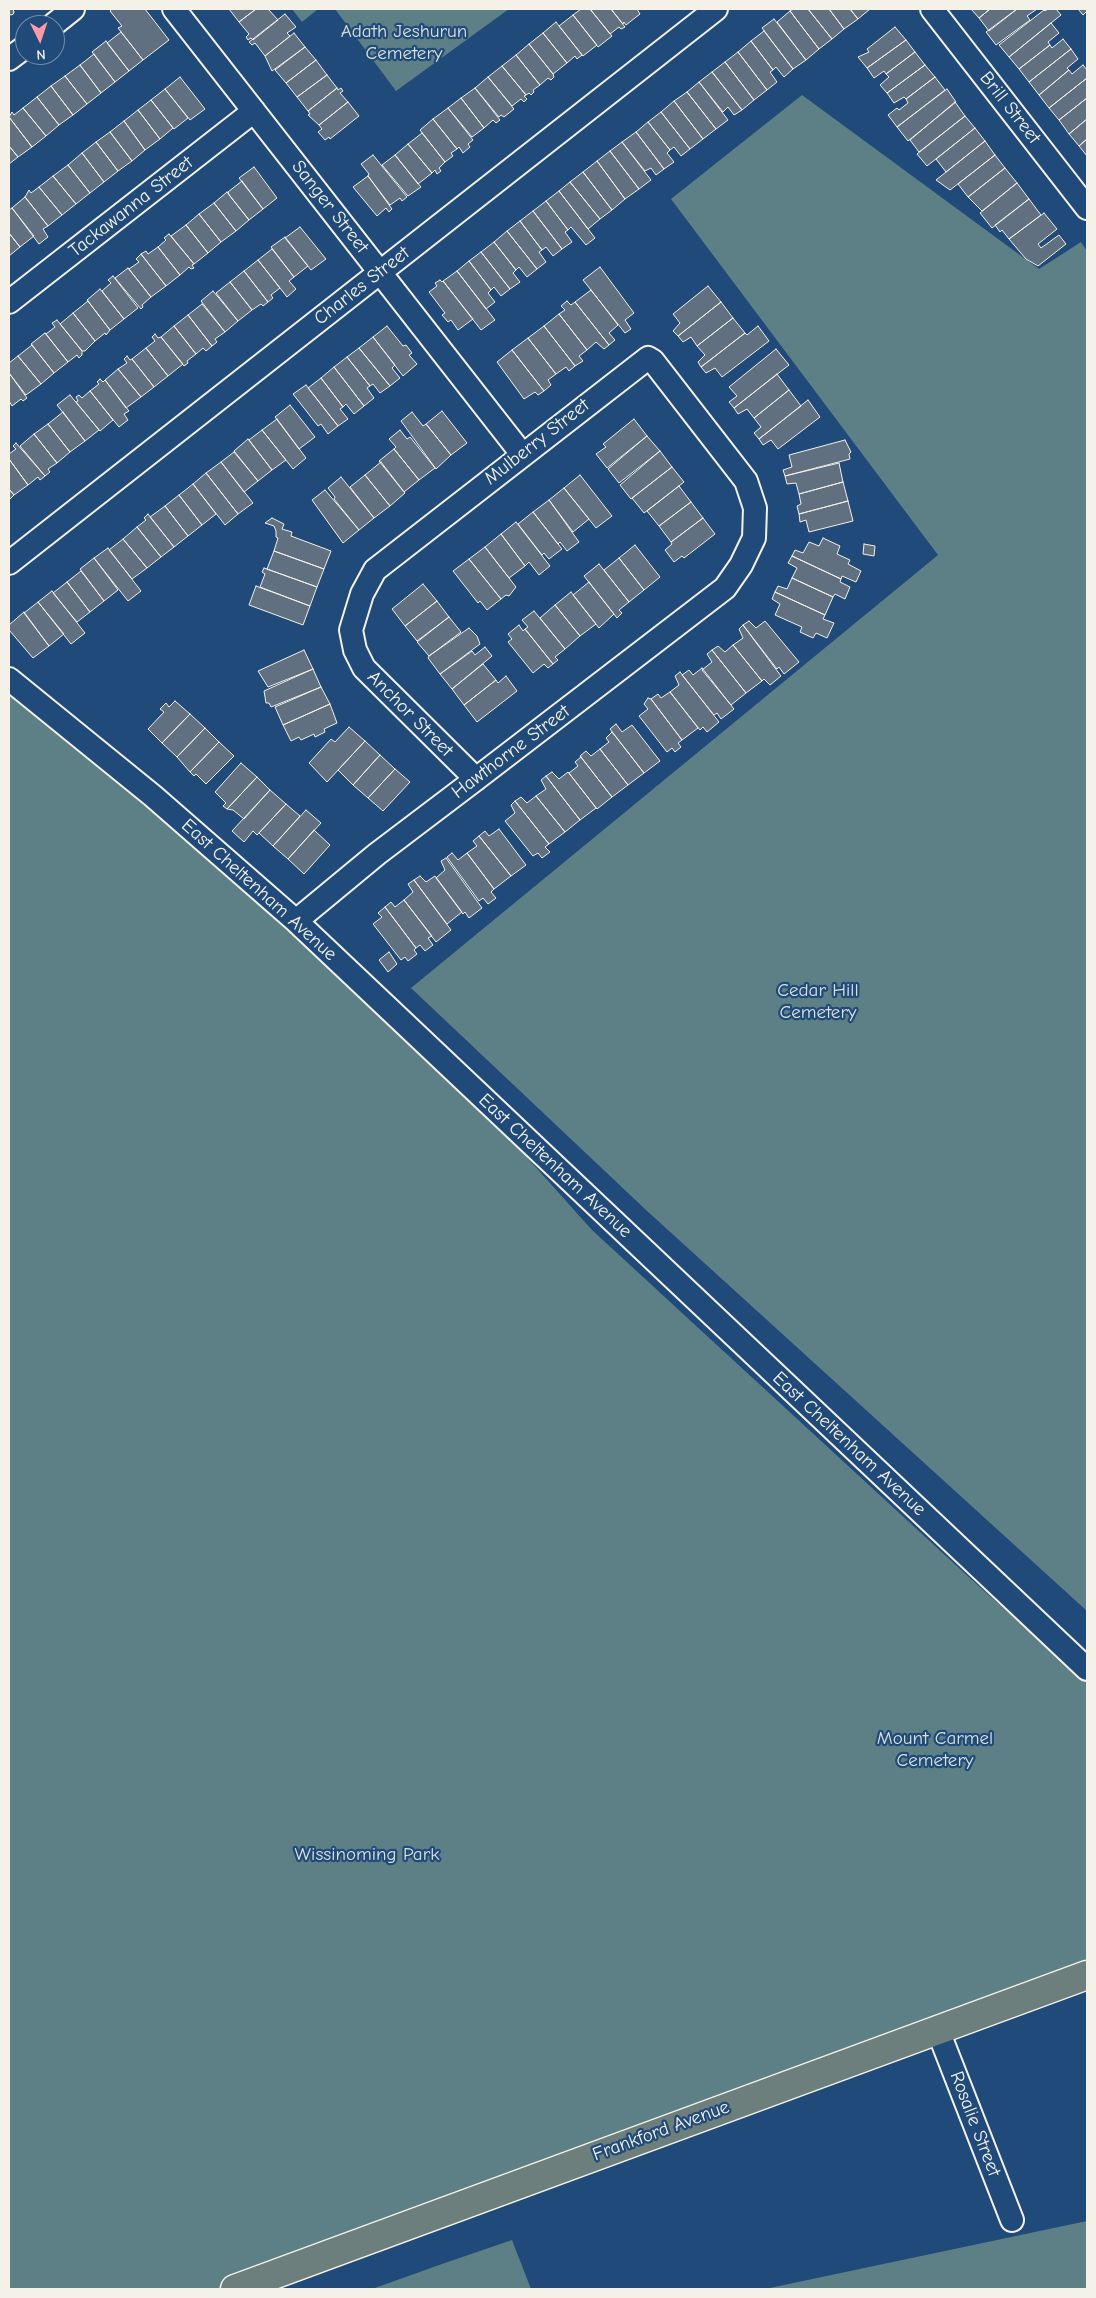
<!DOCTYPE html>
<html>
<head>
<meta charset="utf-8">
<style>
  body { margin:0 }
  #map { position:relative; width:1096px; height:2298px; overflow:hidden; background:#1f4a7a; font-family:"Comic Neue",sans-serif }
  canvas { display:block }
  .frame { position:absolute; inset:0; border:10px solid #f4f1e8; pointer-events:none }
  .north { position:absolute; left:15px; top:15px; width:50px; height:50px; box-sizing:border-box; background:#1f4a7a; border:1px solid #748da6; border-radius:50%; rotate:176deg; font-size:14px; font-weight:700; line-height:20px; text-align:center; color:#f4f1e8 }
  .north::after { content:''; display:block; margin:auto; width:18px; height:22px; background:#ff9aa2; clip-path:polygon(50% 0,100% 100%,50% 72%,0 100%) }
</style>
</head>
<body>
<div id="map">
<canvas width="1096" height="2298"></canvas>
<div class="frame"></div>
<div class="north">N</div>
</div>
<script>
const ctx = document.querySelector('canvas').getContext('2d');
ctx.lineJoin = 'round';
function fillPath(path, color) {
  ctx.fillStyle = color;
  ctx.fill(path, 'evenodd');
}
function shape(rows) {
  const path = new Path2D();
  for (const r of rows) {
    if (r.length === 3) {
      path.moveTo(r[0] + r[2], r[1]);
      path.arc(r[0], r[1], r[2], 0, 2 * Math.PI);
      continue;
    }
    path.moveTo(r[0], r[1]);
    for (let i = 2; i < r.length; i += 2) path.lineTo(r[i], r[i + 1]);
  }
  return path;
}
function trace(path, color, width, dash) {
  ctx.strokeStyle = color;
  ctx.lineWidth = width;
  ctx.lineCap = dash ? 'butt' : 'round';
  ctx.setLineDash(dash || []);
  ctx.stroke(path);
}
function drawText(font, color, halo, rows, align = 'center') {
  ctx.font = font + ' "Comic Neue",sans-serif';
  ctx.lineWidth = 4.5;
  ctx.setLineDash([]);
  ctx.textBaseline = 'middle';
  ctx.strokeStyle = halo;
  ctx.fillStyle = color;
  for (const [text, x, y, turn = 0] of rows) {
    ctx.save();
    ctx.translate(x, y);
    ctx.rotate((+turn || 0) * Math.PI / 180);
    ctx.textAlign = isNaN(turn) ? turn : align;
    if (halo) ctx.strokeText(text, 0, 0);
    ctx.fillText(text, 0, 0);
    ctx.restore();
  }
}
fillPath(shape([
  [292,9,318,9,302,22],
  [335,9,509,9,396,91],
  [802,95,1039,269,1081,242,1087,251,1087,1611,646,1210,411,988,938,555,671,199],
  [9,679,429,1048,592,1230,972,1580,1087,1683,1087,1975,235,2289,9,2289],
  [1087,2221,1087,2289,765,2289],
  [512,2240,531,2289,372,2289,442,2264]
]), '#5c8085');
const building = shape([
  [11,12,3],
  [112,9,145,9,169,40,143,60,118,28,122,26,110,11,112,9],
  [229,9,256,9,239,22,229,9],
  [256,9,268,9,278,20,253,40,251,38,248,40,246,37,249,34,239,22,256,9],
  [581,9,590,9,612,36,598,47,573,15,581,9],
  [590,9,611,9,625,27,621,29,619,27,610,34,590,9],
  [611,9,637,9,640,14,626,25,624,22,623,24,611,9],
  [793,9,808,9,832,39,819,49,790,11,793,9],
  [808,9,829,9,844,29,832,39,808,9],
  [829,9,850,9,858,19,844,29,829,9],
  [850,9,870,9,858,19,850,9],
  [971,9,990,9,979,18,971,9],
  [990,9,1017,9,989,31,979,18,990,9],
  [1017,9,1037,9,1027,16,1030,20,996,45,986,32,1017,9],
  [1048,9,1056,9,1061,15,1009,57,999,45,1044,10,1045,11,1048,9],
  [1078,9,1087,9,1087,11,1083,15,1078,9],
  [790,11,819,49,806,60,777,22,790,11],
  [285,14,296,27,287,33,290,36,265,56,255,43,252,45,249,42,285,14],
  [573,15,597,45,583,56,559,26,573,15],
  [774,19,806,60,793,69,762,28,774,19],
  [556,22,582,55,577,59,575,56,567,63,543,33,556,22],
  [1051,23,1059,33,1048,42,1050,45,1019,69,1009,57,1051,23],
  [895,27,906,40,867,68,858,57,869,52,867,49,895,27],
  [764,31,793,69,784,77,776,67,773,70,751,41,764,31],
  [121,32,143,60,129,71,107,43,121,32],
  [294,33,305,47,272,71,265,56,294,33],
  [543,33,567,63,553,74,529,44,543,33],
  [1063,39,1071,49,1029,82,1019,69,1050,45,1052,48,1063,39],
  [906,40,915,52,886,74,884,71,874,78,867,68,906,40],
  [106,41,129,71,115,82,92,52,106,41],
  [751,41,773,70,770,72,777,82,767,90,738,52,751,41],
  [529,44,553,74,554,77,551,80,548,78,540,85,516,55,529,44],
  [305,47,316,60,286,83,275,70,305,47],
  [1071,49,1078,59,1067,68,1069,70,1039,95,1029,82,1071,49],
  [738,52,767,90,754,100,725,62,738,52],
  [915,52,925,65,887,93,880,85,889,77,886,74,915,52],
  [94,54,115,82,101,93,80,65,94,54],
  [516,55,540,85,533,90,534,92,531,95,529,93,526,95,502,66,516,55],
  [316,60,327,75,297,97,286,83,316,60],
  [725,62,754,100,742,110,712,72,725,62],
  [80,65,101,93,87,104,65,76,80,65],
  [925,65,935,77,906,99,904,97,894,103,887,93,925,65],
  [1083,65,1087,70,1087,78,1049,108,1039,95,1069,70,1072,74,1083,65],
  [502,66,526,95,524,96,527,99,524,102,521,99,512,106,488,77,502,66],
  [712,72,742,110,734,115,728,107,723,112,699,82,712,72],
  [327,75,337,88,308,111,297,97,327,75],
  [65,76,87,104,73,115,51,86,65,76],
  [180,77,205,109,190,120,165,89,180,77],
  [488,77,514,109,504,117,501,115,499,117,475,88,488,77],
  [935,77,945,90,897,127,888,115,897,108,899,110,908,103,906,99,935,77],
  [1087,78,1087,98,1059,120,1049,108,1087,78],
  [699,82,728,120,716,129,687,92,699,82],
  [51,86,73,115,59,125,37,97,51,86],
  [337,88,338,90,341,88,343,91,340,93,348,102,319,125,308,115,310,114,308,111,337,88],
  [475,88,500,120,496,123,493,120,484,128,461,98,475,88],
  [165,89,188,118,174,129,151,100,165,89],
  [947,89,956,102,908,141,897,127,947,89],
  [687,92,716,129,703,139,674,101,687,92],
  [37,97,59,125,46,136,23,108,37,97],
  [461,98,484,128,472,137,448,108,461,98],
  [1087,98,1087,119,1069,134,1059,120,1087,98],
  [151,100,173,128,160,139,138,110,151,100],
  [674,101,703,139,690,149,661,112,674,101],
  [348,102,359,116,330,139,329,137,325,140,318,132,322,129,319,125,348,102],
  [955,102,965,116,919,152,910,140,955,102],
  [23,108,46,136,32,147,9,117,12,112,14,115,23,108],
  [448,108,473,140,468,144,470,147,463,153,459,147,457,149,433,119,448,108],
  [138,110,160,139,145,150,124,121,138,110],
  [661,112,690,149,681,156,674,147,670,150,648,122,661,112],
  [965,116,975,128,927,166,917,154,965,116],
  [9,117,32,147,18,157,9,146,9,117],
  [433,119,457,149,451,153,453,156,445,162,420,130,433,119],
  [1087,119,1087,139,1079,146,1069,134,1087,119],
  [124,121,145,150,132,161,110,132,124,121],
  [648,122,670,150,667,153,674,162,664,169,636,132,648,122],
  [975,128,985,141,946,172,936,159,975,128],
  [110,132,132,161,118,171,96,142,110,132],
  [636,132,664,169,656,175,651,168,645,171,622,142,636,132],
  [422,133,445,162,439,168,441,171,437,174,435,170,432,173,408,144,422,133],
  [1087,139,1087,156,1079,146,1087,139],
  [985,141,995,155,950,190,936,180,985,141],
  [96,142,118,171,104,182,82,153,96,142],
  [622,142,651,180,639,189,610,151,622,142],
  [408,144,432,173,418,184,395,155,408,144],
  [9,146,18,157,9,164,9,146],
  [610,151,639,189,625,199,597,161,610,151],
  [82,153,104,182,90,193,68,165,82,153],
  [373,155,407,197,402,201,400,198,390,205,368,176,369,174,361,164,373,155],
  [395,155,421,187,408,196,382,165,395,155],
  [995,155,1005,168,968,197,958,184,995,155],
  [597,161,625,199,612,210,583,172,597,161],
  [68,165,90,193,76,204,53,176,68,165],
  [254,167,277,198,263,209,239,178,254,167],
  [1005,168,1017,183,982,211,968,197,1005,168],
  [583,172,612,210,600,219,570,182,583,172],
  [53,176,76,204,62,215,39,187,53,176],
  [368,176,392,209,389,212,386,208,377,216,353,187,368,176],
  [242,181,263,209,249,220,229,195,228,192,242,181],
  [570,182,600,219,588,229,559,191,570,182],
  [1017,183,1029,199,992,228,980,213,1017,183],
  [39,187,62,215,48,226,25,197,29,190,31,193,39,187],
  [559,191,595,238,586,245,571,227,568,230,546,201,559,191],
  [227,192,249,220,236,231,214,203,227,192],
  [25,197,48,226,43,229,48,237,39,244,12,208,25,197],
  [1029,199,1041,215,1009,239,1002,230,1000,232,995,225,1029,199],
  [546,201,568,230,565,232,572,242,562,249,533,211,546,201],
  [214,203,236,231,221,242,199,214,214,203],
  [12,208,34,236,20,247,9,233,9,210,12,208],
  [533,211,562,249,553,256,546,247,542,250,520,221,533,211],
  [1044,213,1057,229,1038,244,1041,248,1059,235,1066,244,1038,266,1026,259,1009,239,1044,213],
  [199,214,221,242,208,253,186,225,199,214],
  [520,221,542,250,539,252,546,262,537,269,507,231,520,221],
  [186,225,208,253,194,264,171,236,186,225],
  [300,227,326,259,311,270,285,238,300,227],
  [507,231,537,269,527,277,519,267,516,270,494,242,507,231],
  [9,233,20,247,9,256,9,233],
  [169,234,194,264,192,265,194,268,191,269,189,267,180,275,158,247,166,240,164,238,169,234],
  [285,237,308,266,294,277,271,247,285,237],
  [494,242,516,270,513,273,520,282,510,289,481,252,494,242],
  [158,247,180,275,166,286,141,254,146,251,148,254,158,247],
  [272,249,294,277,289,281,296,289,287,297,258,260,272,249],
  [481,252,510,289,501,296,494,287,491,290,469,261,481,252],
  [141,254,166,286,151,297,129,269,139,262,136,259,141,254],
  [258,260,280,288,271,295,273,298,268,302,244,271,258,260],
  [469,261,491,290,488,293,495,302,486,309,457,271,469,261],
  [600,267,634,313,625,320,631,329,625,333,583,280,600,267],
  [128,268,151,297,142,305,143,307,141,309,115,278,128,268],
  [244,271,268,302,263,306,261,304,252,310,230,282,244,271],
  [457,271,495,320,481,330,443,281,457,271],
  [113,276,138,308,124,319,102,291,111,283,108,280,113,276],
  [440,280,442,282,443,281,473,319,458,330,451,320,448,322,442,315,445,313,429,292,437,286,435,283,440,280],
  [230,282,252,310,238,321,216,293,230,282],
  [708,286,721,302,678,336,673,331,680,323,673,314,708,286],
  [100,289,124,319,110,330,87,300,100,289],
  [591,290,618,325,609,333,615,340,609,345,575,302,591,290],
  [213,291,238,321,225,332,201,301,213,291],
  [88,301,110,330,106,335,105,333,95,341,73,313,88,301],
  [567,301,571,305,575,302,609,345,604,349,596,342,587,350,559,314,565,310,561,306,567,301],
  [721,302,733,318,697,346,691,337,683,342,678,336,721,302],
  [202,304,225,332,215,339,217,342,212,346,188,315,202,304],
  [73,313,95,341,85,351,82,351,60,324,73,313],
  [559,314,587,350,579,356,583,361,575,366,544,326,559,314],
  [188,315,212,346,206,351,203,348,196,354,174,326,188,315],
  [733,318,745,333,701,367,698,362,705,355,697,346,733,318],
  [57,320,82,351,82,355,79,358,77,355,68,362,46,334,55,327,52,323,57,320],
  [174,326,196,354,187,361,188,363,184,366,161,337,174,326],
  [387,326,403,346,406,345,412,353,409,355,417,364,403,376,373,337,387,326],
  [544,326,575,366,569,371,566,367,556,374,528,338,544,326],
  [758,326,769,341,722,377,715,368,706,373,701,367,745,333,747,335,758,326],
  [45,333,68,362,54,373,31,344,45,333],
  [155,334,158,338,161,337,183,364,168,376,146,348,155,341,152,337,155,334],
  [373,337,395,365,392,368,400,378,390,386,359,348,373,337],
  [528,338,556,374,548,380,551,385,544,391,512,350,528,338],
  [32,345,54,373,41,384,18,356,32,345],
  [146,348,168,376,154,387,132,359,146,348],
  [359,348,390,386,380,393,373,384,370,386,347,357,359,348],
  [776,349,789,365,734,408,729,402,737,396,729,387,776,349],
  [512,350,544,391,538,395,535,392,524,399,497,362,512,350],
  [18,356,41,384,26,395,9,373,9,363,18,356],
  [127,356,130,360,132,359,154,387,141,397,118,369,127,363,124,359,127,356],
  [347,357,370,386,367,388,374,398,364,406,334,367,347,357],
  [334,367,364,406,354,414,346,404,343,407,321,378,334,367],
  [118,369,141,397,126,408,105,380,118,369],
  [9,373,27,398,23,401,21,399,12,406,9,401,9,373],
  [777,374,789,390,754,418,747,409,738,414,734,408,777,374],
  [321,378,343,407,340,409,348,419,338,426,308,388,321,378],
  [100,379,103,382,105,380,129,411,124,414,128,420,119,427,90,391,99,384,97,382,100,379],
  [306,385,338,426,328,434,321,424,318,426,293,394,306,385],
  [789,390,801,406,759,439,754,433,761,427,754,418,789,390],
  [90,391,113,420,100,431,76,402,78,401,76,397,79,395,82,398,90,391],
  [70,395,99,430,85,441,57,405,70,395],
  [808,400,820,417,778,449,771,440,763,445,759,439,808,400],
  [290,405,315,437,299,449,275,417,290,405],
  [442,411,467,443,451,455,426,424,442,411],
  [63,412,85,441,70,452,48,424,63,412],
  [412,412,423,426,426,424,451,455,436,469,401,421,412,412],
  [277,419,306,458,293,469,262,430,277,419],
  [634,419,647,436,607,468,596,454,606,447,603,444,634,419],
  [48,424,70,452,57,463,34,434,48,424],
  [262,430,286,460,272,470,249,440,262,430],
  [400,430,407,439,410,437,435,468,419,480,394,449,396,447,389,439,400,430],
  [34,434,57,463,48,469,50,472,45,476,20,446,34,434],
  [647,436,660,451,619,483,608,469,647,436],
  [248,439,272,470,258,481,234,451,248,439],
  [845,440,851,452,849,454,850,459,785,476,783,470,792,467,789,455,845,440],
  [16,443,45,476,40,480,38,477,28,485,9,459,9,454,16,449,13,446,16,443],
  [394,449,419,480,404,492,379,461,394,449],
  [660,451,672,467,631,499,620,485,660,451],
  [234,452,258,481,244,492,221,462,234,452],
  [9,459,28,485,14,495,9,489,9,459],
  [221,462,253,503,238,514,206,473,221,462],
  [381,462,405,493,390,506,365,475,381,462],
  [839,463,843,482,799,494,796,483,787,484,785,476,839,463],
  [672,467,684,482,644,513,632,498,672,467],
  [206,473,238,514,225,525,193,484,206,473],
  [365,475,390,506,374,518,350,487,365,475],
  [580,475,612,516,596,528,564,488,580,475],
  [341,477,374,518,359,530,334,499,335,497,328,488,341,477],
  [843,482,848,501,799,514,797,506,801,504,799,494,843,482],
  [193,484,216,514,202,525,179,495,193,484],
  [679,486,691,502,659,526,647,511,679,486],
  [564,488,589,519,573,532,549,500,564,488],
  [9,489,14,495,9,500,9,489],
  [325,490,359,530,343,543,312,500,325,490],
  [179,495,202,525,188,536,165,506,179,495],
  [549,500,579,542,567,551,560,542,558,544,533,512,549,500],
  [848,501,853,521,809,532,806,520,800,522,799,514,848,501],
  [691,502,703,518,671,542,659,526,691,502],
  [165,506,188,536,174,547,150,517,165,506],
  [533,512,562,549,549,559,544,553,542,555,518,524,533,512],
  [148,514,174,547,161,557,137,527,146,520,144,518,148,514],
  [272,518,284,524,282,529,292,532,291,536,331,551,324,569,274,551,278,538,276,537,276,531,274,526,265,523,272,518],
  [703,518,715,534,684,558,682,556,674,562,665,550,672,544,671,542,703,518],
  [516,522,550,566,539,575,529,562,525,566,501,534,516,522],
  [137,527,161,557,147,568,123,539,137,527],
  [501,534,525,566,509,578,485,547,501,534],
  [823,538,840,546,837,554,850,560,848,564,861,571,856,582,842,576,841,579,792,556,795,550,803,553,809,542,819,546,823,538],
  [123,539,147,568,132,579,109,550,123,539],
  [864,544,875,546,874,556,863,554,864,544],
  [635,545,660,577,644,590,619,558,635,545],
  [485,547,516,587,509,596,506,595,501,599,469,559,485,547],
  [108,548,141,591,128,601,94,558,108,548],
  [274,551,324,569,317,587,267,569,274,551],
  [792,556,841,579,840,582,850,587,845,599,835,594,833,597,792,578,797,568,788,563,792,556],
  [94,558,118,590,104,601,80,569,94,558],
  [619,558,644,590,629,602,604,570,619,558],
  [469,559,501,599,487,610,480,601,478,603,453,571,469,559],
  [599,564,629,602,619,610,622,613,617,618,584,576,599,564],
  [264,568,317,587,310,606,260,587,265,574,262,572,264,568],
  [81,571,104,601,90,612,67,582,81,571],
  [792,578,833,597,825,615,775,592,778,586,787,589,792,578],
  [67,582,90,612,77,622,53,593,67,582],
  [589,582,614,614,599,628,573,595,589,582],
  [423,584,437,601,405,626,392,609,423,584],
  [256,586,310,606,303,625,249,605,256,586],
  [52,591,85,633,71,644,38,602,52,591],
  [571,592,596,624,580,636,555,605,571,592],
  [775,592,825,615,823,619,834,623,827,638,816,633,813,638,800,632,802,627,775,615,780,604,772,599,775,592],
  [437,601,449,617,417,641,405,626,437,601],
  [38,602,64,634,49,646,24,613,38,602],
  [555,605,580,636,565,649,540,618,555,605],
  [534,611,565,649,555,657,558,660,553,664,525,629,528,627,522,620,534,611],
  [24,612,49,646,33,658,9,630,9,625,24,612],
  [449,617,461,632,429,656,417,642,449,617],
  [749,621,756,628,765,621,799,662,784,674,779,667,777,669,743,625,749,621],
  [519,625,523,631,525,629,553,664,548,668,544,664,533,673,508,642,512,639,508,634,519,625],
  [743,625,781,676,770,685,764,679,762,681,733,645,743,638,739,629,743,625],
  [469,628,477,636,480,644,440,674,428,658,429,656,469,628],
  [733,645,762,681,746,693,712,650,718,646,725,652,733,645],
  [485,647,492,656,452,689,440,674,472,651,475,655,485,647],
  [304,650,313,669,268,687,258,671,304,650],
  [712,650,746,693,731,705,702,670,712,662,707,654,712,650],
  [483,664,496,680,464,705,452,689,483,664],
  [702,668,734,709,721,719,717,713,714,715,682,675,689,670,693,675,702,668],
  [313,669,321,687,271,707,269,703,266,703,264,691,313,669],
  [680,672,719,722,707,732,703,727,700,730,670,692,679,685,675,676,680,672],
  [506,676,517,691,477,722,464,705,496,680,498,683,506,676],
  [321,687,330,704,283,725,275,707,321,687],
  [670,692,698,728,682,740,651,699,658,694,661,698,670,692],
  [648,698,651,699,682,740,678,743,681,747,675,752,672,748,667,752,639,716,648,709,644,704,648,698],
  [175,701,190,714,162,743,148,729,164,712,160,709,166,703,169,707,175,701],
  [330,704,337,723,324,729,325,732,315,737,314,734,301,740,299,737,291,741,283,725,330,704],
  [190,714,205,728,177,757,162,743,190,714],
  [616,724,622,732,632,725,660,761,644,773,610,729,616,724],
  [349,727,365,741,327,782,309,763,331,739,335,742,349,727],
  [205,728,219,742,190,772,177,757,205,728],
  [612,732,644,773,628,785,600,749,609,742,606,738,612,732],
  [365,741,380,755,353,785,338,770,365,741],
  [219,742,234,756,206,784,196,774,194,776,190,772,219,742],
  [600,749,628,785,612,797,580,756,586,751,591,756,600,749],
  [380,755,395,769,368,798,353,785,380,755],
  [581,757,612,797,597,809,569,773,578,766,575,762,581,757],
  [241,763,257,777,227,809,223,806,226,803,215,792,241,763],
  [395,769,410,782,383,811,368,798,395,769],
  [552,772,559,779,568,772,596,808,580,820,546,776,552,772],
  [546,776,580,820,565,832,536,796,546,789,541,780,546,776],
  [257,777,270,790,244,819,233,810,227,809,257,777],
  [270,790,286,804,257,835,253,831,244,842,232,831,270,790],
  [536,796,565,832,549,844,515,801,521,797,527,803,536,796],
  [515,801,549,844,545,847,550,852,542,858,538,853,533,856,505,821,515,813,511,805,515,801],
  [286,804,300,816,273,846,259,833,286,804],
  [306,810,321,823,288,859,273,846,306,810],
  [499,829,526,865,511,876,479,836,485,831,489,836,499,829],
  [314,830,330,845,304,874,288,859,314,830],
  [479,836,511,876,494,889,467,853,477,846,473,841,479,836],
  [452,853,458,860,467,853,494,889,491,892,496,898,488,904,483,898,479,901,447,857,452,853],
  [446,858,482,908,469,918,465,912,463,914,436,878,445,870,441,861,446,858],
  [420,876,426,882,435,876,462,912,447,924,414,880,420,876],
  [414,880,451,930,436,942,404,900,413,892,408,884,414,880],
  [404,900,432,936,428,938,433,945,425,951,420,945,416,948,385,907,391,902,395,907,404,900],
  [385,907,416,948,414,950,417,954,408,961,405,957,401,960,373,924,382,917,378,913,385,907],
  [389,952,397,964,388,972,379,960,389,952]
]);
fillPath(building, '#607080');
trace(building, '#f4f1e8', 1);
const minor = shape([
  [174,9,522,454],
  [932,9,1087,208],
  [53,25,73,9],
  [9,59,25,47],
  [9,302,254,111],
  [9,563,716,9],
  [9,679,153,796,296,921,1087,1669],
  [296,921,377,854,476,779,725,588,741,565,754,538,755,508,746,481,653,361,648,358,375,570,362,594,351,630,355,650,364,668,476,779],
  [937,2028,1012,2220]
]);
const major = shape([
  [235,2289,1087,1975]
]);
trace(minor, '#f4f1e8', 26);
trace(major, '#f4f1e8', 31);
trace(minor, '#1f4a7a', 22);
trace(major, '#6c7f7c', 28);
drawText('19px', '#dde0d9', '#1f4a7a', [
  ["Adath Jeshurun",404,32],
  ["Cemetery",404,54],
  ["Cedar Hill",818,991],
  ["Cemetery",818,1013],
  ["Mount Carmel",935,1739],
  ["Cemetery",935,1761],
  ["Wissinoming Park",367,1855]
]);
drawText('19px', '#f4f1e8', '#1f4a7a', [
  ["Brill Street",1010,108,52],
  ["Tackawanna Street",131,207,-38],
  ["Sanger Street",330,207,52],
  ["Charles Street",362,286,-38],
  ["Mulberry Street",537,442,-38],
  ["Anchor Street",410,714,45],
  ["Hawthorne Street",511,752,-37],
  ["East Cheltenham Avenue",259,890,42],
  ["East Cheltenham Avenue",555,1166,43],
  ["East Cheltenham Avenue",849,1444,43],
  ["Rosalie Street",975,2124,69],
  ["Frankford Avenue",661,2131,-20]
]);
</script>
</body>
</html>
